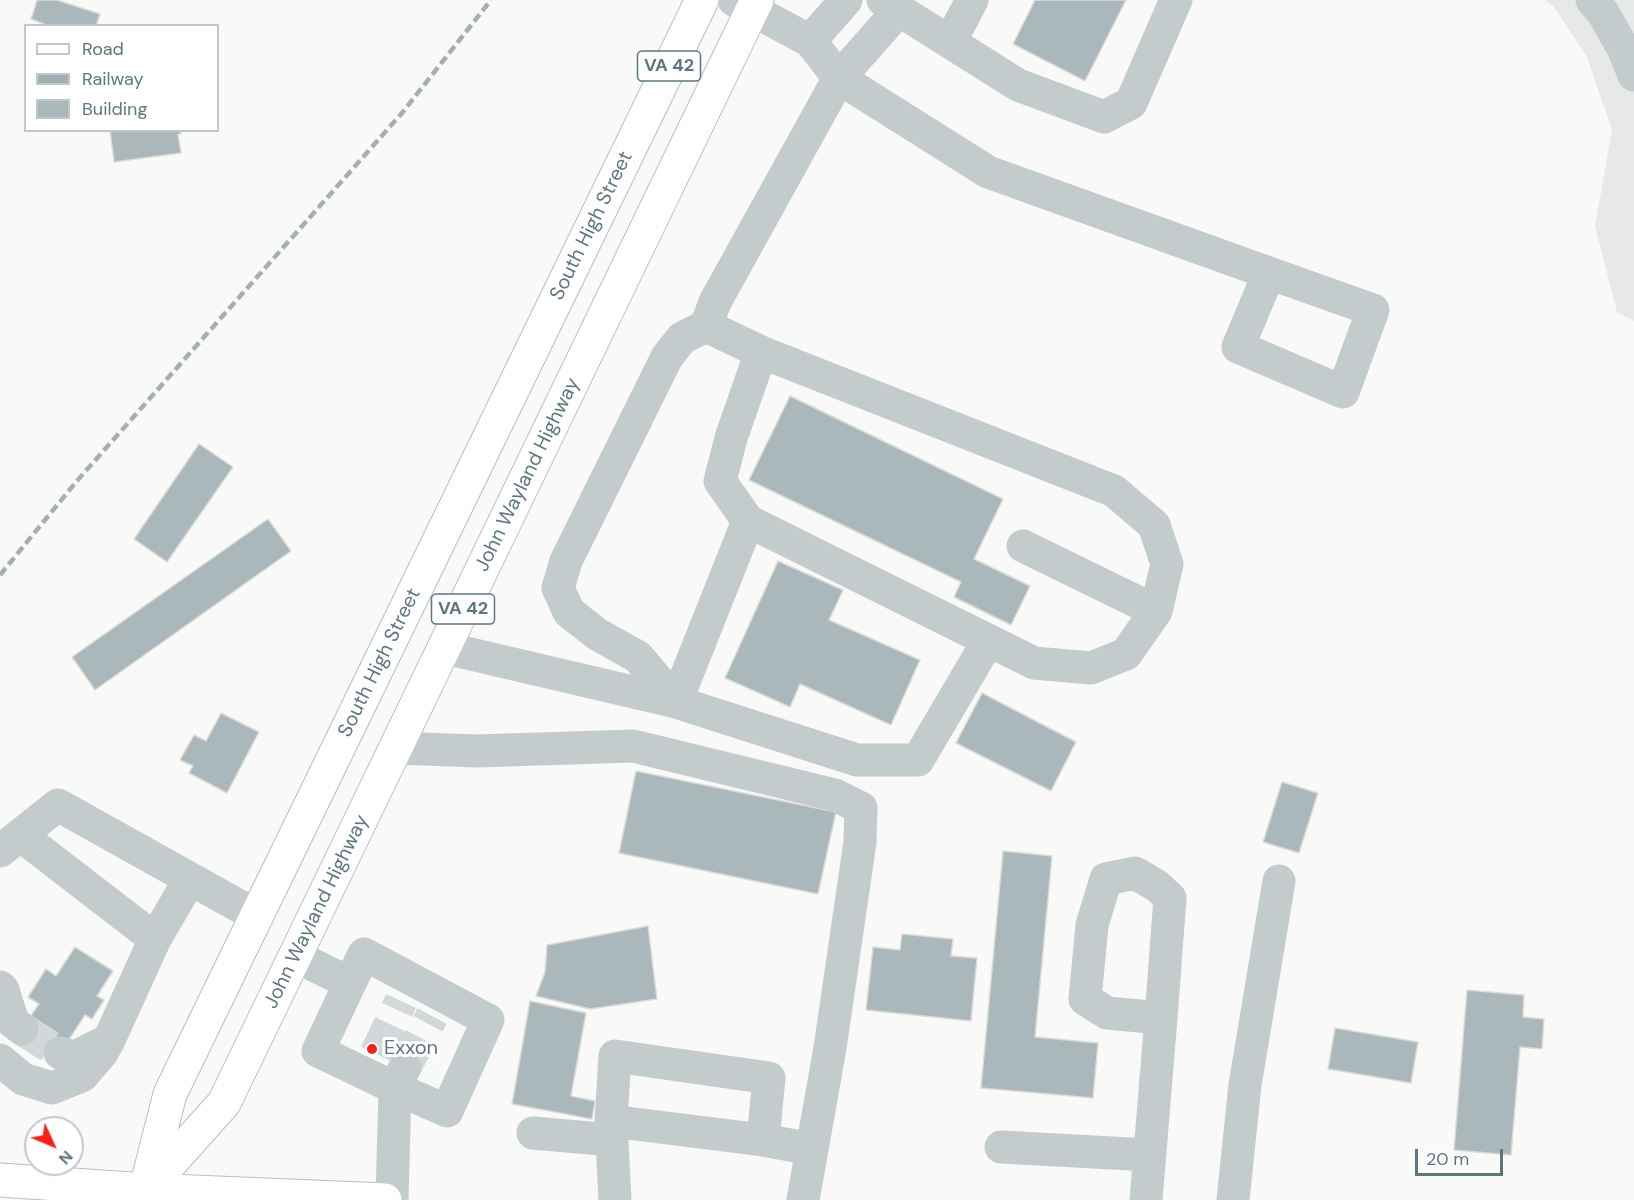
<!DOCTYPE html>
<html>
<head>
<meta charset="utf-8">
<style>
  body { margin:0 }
  #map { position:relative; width:1634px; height:1200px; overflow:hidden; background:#f9f9f7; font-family:"DM Sans",sans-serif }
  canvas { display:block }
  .legend { position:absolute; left:24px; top:24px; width:195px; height:108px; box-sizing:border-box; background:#fff; border:2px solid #bec9cc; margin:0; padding:8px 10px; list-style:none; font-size:18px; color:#5d777f }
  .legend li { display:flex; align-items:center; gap:12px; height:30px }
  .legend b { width:30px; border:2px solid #bec9cc }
  .north { position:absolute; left:24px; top:1116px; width:60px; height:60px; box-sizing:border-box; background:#fff; border:2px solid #bec9cc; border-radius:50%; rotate:134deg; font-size:16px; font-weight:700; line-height:24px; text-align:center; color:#5d777f }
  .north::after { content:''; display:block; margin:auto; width:21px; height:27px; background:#f6221a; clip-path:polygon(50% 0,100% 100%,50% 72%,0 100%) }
  .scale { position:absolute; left:1415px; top:1149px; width:88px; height:27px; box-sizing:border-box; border:3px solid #5d777f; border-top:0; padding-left:8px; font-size:18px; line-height:21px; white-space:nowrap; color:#5d777f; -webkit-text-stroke:4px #fff; paint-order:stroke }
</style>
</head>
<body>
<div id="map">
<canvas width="1634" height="1200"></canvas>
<ul class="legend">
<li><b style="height:8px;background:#fff"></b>Road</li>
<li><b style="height:8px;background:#a4afb3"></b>Railway</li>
<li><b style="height:16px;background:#aab8bc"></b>Building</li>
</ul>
<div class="north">N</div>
<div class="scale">20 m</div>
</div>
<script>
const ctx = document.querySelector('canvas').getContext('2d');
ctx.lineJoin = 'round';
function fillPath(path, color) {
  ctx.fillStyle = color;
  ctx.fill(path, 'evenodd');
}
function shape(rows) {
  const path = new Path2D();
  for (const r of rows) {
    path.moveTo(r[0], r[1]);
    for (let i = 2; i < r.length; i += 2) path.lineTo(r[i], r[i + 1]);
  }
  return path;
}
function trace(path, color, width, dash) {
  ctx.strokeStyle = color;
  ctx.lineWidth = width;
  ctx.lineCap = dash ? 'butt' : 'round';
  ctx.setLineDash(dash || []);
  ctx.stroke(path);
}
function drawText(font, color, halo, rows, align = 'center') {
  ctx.font = font + ' "DM Sans",sans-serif';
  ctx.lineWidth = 6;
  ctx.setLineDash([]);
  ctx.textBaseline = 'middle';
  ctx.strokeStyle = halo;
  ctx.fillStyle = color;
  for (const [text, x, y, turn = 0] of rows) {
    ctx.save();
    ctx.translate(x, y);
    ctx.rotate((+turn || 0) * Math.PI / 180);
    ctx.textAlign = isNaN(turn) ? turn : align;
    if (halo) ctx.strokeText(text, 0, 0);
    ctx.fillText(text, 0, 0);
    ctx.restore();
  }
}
fillPath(shape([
  [1545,0,1634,0,1634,321,1617,312,1595,226,1612,130,1587,57,1554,7]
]), '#e7e9e8');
const building = shape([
  [37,0,57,0,100,14,96,26,49,26,31,19,37,0],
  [1035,0,1126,0,1085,81,1013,44,1035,0],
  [110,130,180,130,181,134,178,134,181,153,114,162,110,130],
  [790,396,1003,499,974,559,1030,586,1011,625,954,597,961,582,749,480,790,396],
  [199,444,233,467,167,562,134,539,199,444],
  [268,519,291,551,95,690,72,657,268,519],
  [778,561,843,590,829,620,920,660,891,725,800,684,790,707,725,678,778,561],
  [982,693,1076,742,1051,791,956,743,982,693],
  [221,713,259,732,227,793,189,773,193,766,180,760,194,735,206,741,221,713],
  [636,771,836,812,818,894,619,853,636,771],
  [1282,782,1318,793,1299,853,1263,842,1282,782],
  [1003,851,1052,856,1035,1037,1098,1043,1093,1098,981,1088,1003,851],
  [648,926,657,999,590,1009,536,996,545,972,547,945,648,926],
  [902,934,953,939,951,956,977,958,971,1021,866,1010,873,947,900,950,902,934],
  [75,947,113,971,97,996,104,1000,92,1019,85,1015,55,1061,17,1036,39,1004,28,997,46,969,56,976,75,947],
  [1467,990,1524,995,1523,1017,1544,1019,1542,1049,1520,1047,1511,1155,1454,1150,1467,990],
  [530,1001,586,1013,571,1096,595,1101,592,1119,512,1104,530,1001],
  [1335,1028,1418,1042,1411,1083,1328,1069,1335,1028]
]);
fillPath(building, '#aab8bc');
trace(building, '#dbdbd9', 1.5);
trace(shape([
  [22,1029,60,1053],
  [376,1054,401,1001],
  [405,1067,432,1016]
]), '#d2d8d9', 33, [33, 16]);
const major = shape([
  [0,1180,146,1190,385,1200],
  [147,1184,170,1094,702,0],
  [146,1190,224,1103,757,0]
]);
trace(major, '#b7bfc1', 35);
trace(shape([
  [883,0,1018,85,1104,117,1131,103,1176,0],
  [1592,0,1603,13,1623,48,1634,75],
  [899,10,839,78,988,172,1269,273,1373,310,1343,392,1238,347,1269,273],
  [810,41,846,0],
  [950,42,972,0],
  [706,326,682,338,667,357,566,561,558,588,569,612,597,634,638,657,676,702,857,760,918,760,988,641],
  [748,521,1034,663,1091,668,1126,654,1156,611,1167,564,1154,525,1114,491,761,352],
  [1023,546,1156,611],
  [445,648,676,702,748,521,720,481,731,438,761,352,706,326,715,302,839,78,810,41,734,0],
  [396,748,476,751,633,746,835,795,861,808,860,842,830,1048,803,1200],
  [20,835,155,939],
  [0,851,58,805,257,916],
  [295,956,350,983,318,1051,395,1088,392,1200],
  [350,983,364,954,488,1020,447,1111,395,1088,405,1067],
  [0,987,3,990,13,1022,22,1029],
  [60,1053,75,1057,109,1040],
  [0,1060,23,1079,52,1088,82,1076,101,1054,109,1040,155,939,190,879],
  [611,1121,763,1140],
  [533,1133,612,1140],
  [1001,1147,1150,1155],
  [615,1200,611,1121,615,1056,769,1078,763,1140,812,1149],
  [1146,1200,1161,1018,1170,898,1157,886,1135,873,1106,879,1092,925,1085,999,1107,1013,1161,1018],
  [1233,1200,1245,1085,1279,881]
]), '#c4cbcd', 33);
trace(major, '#fff', 33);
trace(shape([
  [0,575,76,482,402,113,491,0]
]), '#a4afb3', 4.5, [9, 4.5]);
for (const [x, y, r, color] of [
  [372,1049,6,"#f6221a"]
]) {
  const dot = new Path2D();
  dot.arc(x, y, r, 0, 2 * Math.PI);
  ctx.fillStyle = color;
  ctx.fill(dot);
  trace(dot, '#fff', 2);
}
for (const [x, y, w] of [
  [669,66,63],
  [463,609,63]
]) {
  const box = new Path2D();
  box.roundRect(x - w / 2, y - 15, w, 30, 4.5);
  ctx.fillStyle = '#fff';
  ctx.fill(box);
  trace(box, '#5d777f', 1.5);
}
drawText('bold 18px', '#5d777f', null, [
  ["VA 42",669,66],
  ["VA 42",463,609]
]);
drawText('20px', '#5d777f', '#fff', [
  ["South High Street",592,226,-64],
  ["John Wayland Highway",528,475,-64],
  ["South High Street",380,663,-64],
  ["John Wayland Highway",317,912,-64]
]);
drawText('20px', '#5d777f', '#fff', [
  ["Exxon",384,1049]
], 'left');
</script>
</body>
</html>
